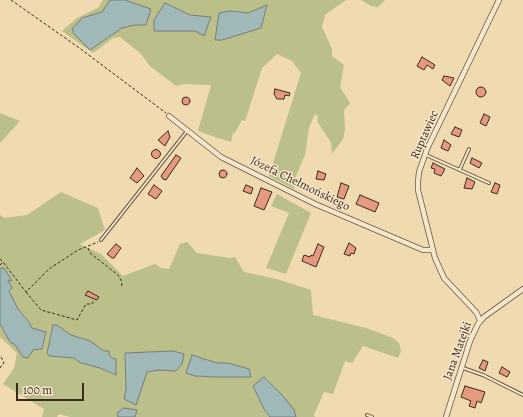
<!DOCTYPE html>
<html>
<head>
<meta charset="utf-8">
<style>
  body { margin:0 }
  #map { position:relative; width:523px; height:417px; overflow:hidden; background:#f0daaf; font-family:Alegreya,serif }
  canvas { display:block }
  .scale { position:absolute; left:16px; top:383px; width:68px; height:18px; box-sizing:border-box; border:2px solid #3b2a1e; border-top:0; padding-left:5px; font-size:12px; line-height:14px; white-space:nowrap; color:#3b2a1e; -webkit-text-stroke:3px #f5e7cb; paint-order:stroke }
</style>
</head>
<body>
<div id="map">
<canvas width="523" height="417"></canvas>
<div class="scale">100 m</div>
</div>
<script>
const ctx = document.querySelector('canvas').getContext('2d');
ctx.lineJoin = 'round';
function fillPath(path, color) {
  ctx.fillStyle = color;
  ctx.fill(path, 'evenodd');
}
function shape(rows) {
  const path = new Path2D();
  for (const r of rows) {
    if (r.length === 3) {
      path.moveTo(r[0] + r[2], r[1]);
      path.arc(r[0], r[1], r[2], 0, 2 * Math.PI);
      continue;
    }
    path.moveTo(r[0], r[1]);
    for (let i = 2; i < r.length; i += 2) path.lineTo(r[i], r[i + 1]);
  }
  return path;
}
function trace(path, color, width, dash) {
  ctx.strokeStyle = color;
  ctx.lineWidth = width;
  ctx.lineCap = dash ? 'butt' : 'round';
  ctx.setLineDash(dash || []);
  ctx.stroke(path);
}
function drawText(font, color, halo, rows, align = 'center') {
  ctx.font = font + ' Alegreya,serif';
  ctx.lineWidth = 3;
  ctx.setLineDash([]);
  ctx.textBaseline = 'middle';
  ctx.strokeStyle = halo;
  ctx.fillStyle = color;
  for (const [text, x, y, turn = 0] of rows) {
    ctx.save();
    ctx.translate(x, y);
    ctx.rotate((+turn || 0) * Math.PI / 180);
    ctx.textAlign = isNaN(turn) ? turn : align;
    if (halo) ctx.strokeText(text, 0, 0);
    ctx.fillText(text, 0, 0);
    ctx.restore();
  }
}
fillPath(shape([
  [103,0,346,0,325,15,322,27,332,49,332,56,344,65,340,87,350,103,344,110,345,130,343,139,332,154,331,142,318,123,317,114,314,116,309,127,305,155,296,176,294,189,269,176,301,73,292,61,277,54,262,68,245,121,242,120,235,133,233,133,231,142,215,137,198,131,211,85,184,84,176,86,150,66,140,53,120,37,113,38,93,53,62,31,77,18,98,8],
  [361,0,385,0,378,7,371,6],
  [0,113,20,121,0,143],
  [61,192,98,208,105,230,80,244,101,254,123,276,155,264,161,268,169,269,180,244,187,242,197,253,230,258,235,257,244,272,277,279,311,290,313,315,366,328,393,338,399,343,401,351,398,358,363,346,352,363,345,361,333,394,324,392,314,415,315,417,70,417,59,414,57,417,42,417,44,409,3,384,14,368,17,353,0,337,0,215,4,218,27,215],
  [277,194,311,213,286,274,266,268,289,213,271,206]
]), '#bbbf8a');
const water = shape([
  [110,0,125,0,151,9,146,25,135,25,122,28,90,50,74,34,72,29,82,18,102,12,110,0],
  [165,3,190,15,211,17,204,36,195,31,154,31,154,20,165,3],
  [267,5,261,28,222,40,215,40,219,13,230,11,248,13,267,5],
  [2,268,5,269,12,281,8,280,12,288,9,291,18,309,29,322,32,328,46,332,42,349,33,350,28,358,23,357,15,345,10,342,0,324,0,269,2,268],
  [53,325,57,325,71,335,90,341,104,351,109,351,109,355,112,358,116,359,116,375,100,368,81,363,74,358,49,356,47,353,53,325],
  [173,351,184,354,182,364,176,371,159,370,147,372,136,405,124,399,126,390,125,353,173,351],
  [192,355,217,363,228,363,249,369,251,377,215,377,195,376,186,373,192,355],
  [264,377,284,397,294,410,296,417,270,417,264,409,253,386,264,377],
  [124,408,137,410,135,417,118,417,117,413,124,408]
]);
fillPath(water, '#a0b8b7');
trace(water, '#787f7a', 1);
const building = shape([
  [422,57,435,65,433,69,427,65,424,70,417,66,422,57],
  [444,76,454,78,450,86,442,80,444,76],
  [481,92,5],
  [275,89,290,93,289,96,285,95,284,99,277,99,274,94,275,89],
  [186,101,4],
  [484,114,490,117,486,126,480,123,484,114],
  [455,127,462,130,459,137,451,134,455,127],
  [168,131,170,137,165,146,158,140,168,131],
  [444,140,451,145,448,151,441,148,444,140],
  [156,154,4.5],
  [176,155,181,158,166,180,163,179,161,176,176,155],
  [472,158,482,163,479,168,470,163,472,158],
  [433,163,445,169,441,176,434,173,435,169,431,168,433,163],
  [137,168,144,176,137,183,130,178,137,168],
  [223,174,4],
  [318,171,326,174,324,180,316,179,318,171],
  [467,178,475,182,472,189,464,188,467,178],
  [341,183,349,186,344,199,337,197,341,183],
  [495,183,500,185,497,194,491,192,495,183],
  [154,185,162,191,156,199,148,194,154,185],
  [246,185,253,188,251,194,243,191,246,185],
  [261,188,272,192,264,210,254,206,261,188],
  [360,195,379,203,375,212,356,204,360,195],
  [349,243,356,248,354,254,351,253,350,256,344,254,349,243],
  [116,244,121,248,114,258,112,258,107,254,116,244],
  [318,244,324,247,316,267,302,261,304,255,310,257,311,255,313,256,318,244],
  [88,291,99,297,97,300,85,295,88,291],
  [483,360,488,362,485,371,479,368,483,360],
  [502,367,510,372,507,377,499,373,502,367],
  [465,386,485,392,481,403,477,401,475,408,469,406,471,401,461,397,465,386]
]);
fillPath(building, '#e69981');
trace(building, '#3b2a1e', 1);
const lane = shape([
  [426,155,489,183],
  [460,169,469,149],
  [101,240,187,131],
  [463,368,483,375,523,395],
  [367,415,372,417]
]);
const street = shape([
  [169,116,221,157,315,204,423,250,433,250],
  [480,320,476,312,444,278,435,258,418,190,418,182,419,172,427,149,499,0],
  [446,417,470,341,478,324,484,317,523,289]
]);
trace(lane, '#685642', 4);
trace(street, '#685642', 6);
trace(shape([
  [11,0,78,47,166,113],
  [88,248,90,253,118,275,121,280,122,286],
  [0,259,3,262],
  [0,265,3,262,26,292,49,269,78,250,98,242],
  [26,292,41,310,77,320,86,304,92,304,94,301],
  [0,368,4,363,1,357]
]), '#3b2a1e', 1, [3, 2]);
trace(lane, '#f5e7cb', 2);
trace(street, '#f5e7cb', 4.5);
drawText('12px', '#3b2a1e', '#f5e7cb', [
  ["Ruptawiec",425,135,-66],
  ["Józefa Chełmońskiego",300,184,26],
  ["Jana Matejki",458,351,-70]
]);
</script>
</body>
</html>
